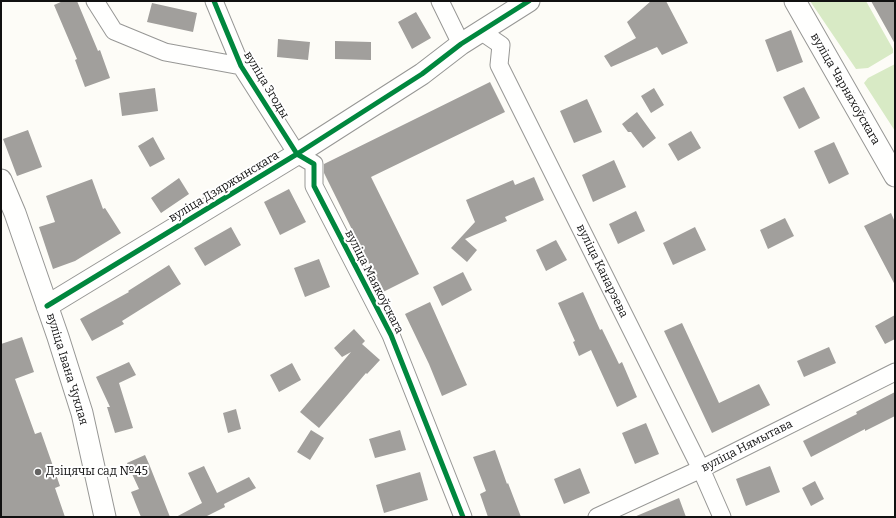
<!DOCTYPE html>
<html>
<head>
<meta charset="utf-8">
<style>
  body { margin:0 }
  #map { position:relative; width:896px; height:518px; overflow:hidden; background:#fdfcf7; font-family:Bitter,serif }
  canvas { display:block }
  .frame { position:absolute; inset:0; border:2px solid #111; pointer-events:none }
</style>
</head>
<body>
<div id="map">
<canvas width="896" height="518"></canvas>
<div class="frame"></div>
</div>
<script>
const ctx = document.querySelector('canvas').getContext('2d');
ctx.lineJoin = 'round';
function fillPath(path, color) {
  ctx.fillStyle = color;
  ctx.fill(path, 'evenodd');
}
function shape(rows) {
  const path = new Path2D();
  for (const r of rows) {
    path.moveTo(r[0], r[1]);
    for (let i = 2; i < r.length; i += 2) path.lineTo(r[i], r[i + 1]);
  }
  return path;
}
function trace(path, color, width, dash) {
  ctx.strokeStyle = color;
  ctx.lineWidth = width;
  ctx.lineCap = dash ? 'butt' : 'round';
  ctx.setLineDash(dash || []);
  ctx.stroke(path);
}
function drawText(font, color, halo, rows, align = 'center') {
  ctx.font = font + ' Bitter,serif';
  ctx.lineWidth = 4;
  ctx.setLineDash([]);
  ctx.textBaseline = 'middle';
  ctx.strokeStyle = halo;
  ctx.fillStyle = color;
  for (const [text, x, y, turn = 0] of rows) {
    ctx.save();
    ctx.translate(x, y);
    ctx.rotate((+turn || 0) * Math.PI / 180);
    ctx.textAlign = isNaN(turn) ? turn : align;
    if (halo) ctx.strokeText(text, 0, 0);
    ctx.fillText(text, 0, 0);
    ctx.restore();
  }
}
fillPath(shape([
  [810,1,866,1,893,49,893,53,868,68,856,69],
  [895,64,895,131,864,83,868,78]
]), '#d8eac5');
fillPath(shape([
  [63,1,77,1,98,51,100,50,110,78,85,87,75,60,77,59,54,5],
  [651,1,666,1,688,43,662,55,657,47,611,67,604,56,636,38,627,22],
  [871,1,895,1,895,44],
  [152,3,197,13,193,32,147,22],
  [416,12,431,38,412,49,398,22],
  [791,30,803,62,777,72,765,40],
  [278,39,310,42,308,60,277,57],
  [335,41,371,42,371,60,335,59],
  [490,82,505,112,371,177,419,274,383,292,324,173,324,164],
  [804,87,820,118,799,129,783,97],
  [155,88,158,111,122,116,119,93],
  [654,88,664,105,651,113,641,96],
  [587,99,602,132,574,143,560,111],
  [637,112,656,138,643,148,631,132,628,132,622,124],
  [28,130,42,167,17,176,3,139],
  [691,131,701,148,678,161,668,144],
  [153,137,165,159,150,167,138,146],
  [834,142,849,174,829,184,814,151],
  [614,160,626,187,593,202,582,175],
  [534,177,544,200,505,217,507,221,465,239,477,250,467,262,451,248,475,222,466,200,513,180,515,185],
  [179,178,189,194,161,213,151,198],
  [92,179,103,209,105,208,121,233,75,261,53,269,39,227,55,222,46,196],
  [289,189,306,222,280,235,264,202],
  [636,211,645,231,618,244,609,224],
  [891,213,895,222,895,285,864,226],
  [785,218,794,236,768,249,760,230],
  [231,227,241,245,205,266,194,248],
  [695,227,706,250,673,265,663,243],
  [556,240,567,260,546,271,536,250],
  [319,259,330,287,305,297,294,268],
  [169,265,181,284,122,321,124,324,92,341,80,319,129,292,128,291],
  [463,272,472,290,442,306,433,287],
  [583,292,600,330,602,329,619,364,622,362,637,397,617,407,591,350,579,356,573,342,575,341,558,303],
  [430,302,467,385,442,396,429,364,405,314],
  [895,315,895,339,885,344,875,326],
  [682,323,719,403,759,384,770,405,712,433,664,331],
  [354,329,365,341,362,344,380,360,367,374,366,373,319,428,300,412,351,352,342,357,334,348],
  [22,337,34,372,15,379,35,434,41,432,60,486,55,488,65,517,1,517,1,344],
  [829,347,836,363,804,377,797,361],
  [129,362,136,375,119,383,133,428,115,433,107,407,110,407,96,377],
  [292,363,301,380,279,392,270,375],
  [895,392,895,416,865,431,865,429,811,457,803,441,857,414,856,412],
  [236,409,241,429,228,433,223,413],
  [646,423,659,454,635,464,622,433],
  [311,430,324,438,310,460,297,452],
  [400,430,406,450,375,458,369,439],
  [495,450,507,484,508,483,521,517,488,517,480,494,486,491,473,457],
  [145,455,149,464,170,517,141,517,131,492,139,489,127,463],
  [204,466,217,493,249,477,256,488,224,504,225,507,205,517,176,517,202,503,188,473],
  [770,466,780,492,746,506,736,479],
  [580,468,590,493,564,504,554,479],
  [420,472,428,500,384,513,376,485],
  [815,481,824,499,811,506,802,488],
  [679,498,686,517,634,517]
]), '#a19f9c');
const minor = shape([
  [95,1,114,31,165,52,241,66],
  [214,1,241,66,297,154,314,164,314,186,391,335,463,517],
  [440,1,461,44],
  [482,32,501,45,499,65,701,469,722,517],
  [597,517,701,469,895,372]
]);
const tertiary = shape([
  [795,1,895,176],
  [1,180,15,213,58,337,82,413,105,517],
  [47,306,297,154,422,74,461,44,529,1]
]);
trace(minor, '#979795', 19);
trace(tertiary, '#979795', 23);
trace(minor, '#fffffe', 17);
trace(tertiary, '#fffffe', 21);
trace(shape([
  [214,1,241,66,297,154,314,164,314,186,391,335,463,517],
  [47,306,297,154,422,74,461,44,529,1]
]), '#00873e', 5);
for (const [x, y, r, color] of [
  [38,472,4,"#646362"]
]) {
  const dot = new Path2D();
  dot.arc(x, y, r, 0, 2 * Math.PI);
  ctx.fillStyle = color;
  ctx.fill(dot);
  trace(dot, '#fff', 1.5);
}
drawText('12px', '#111', '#fff', [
  ["вуліца Згоды",266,85,59],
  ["вуліца Чарняхоўскага",845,89,60],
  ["вуліца Дзяржынскага",224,187,-31],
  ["вуліца Канарэева",602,271,64],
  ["вуліца Маякоўскага",374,282,63],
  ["вуліца Івана Чуклая",67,369,73],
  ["вуліца Нямытава",747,446,-27]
]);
drawText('12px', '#111', '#fff', [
  ["Дзіцячы сад №45",46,472]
], 'left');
</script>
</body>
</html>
